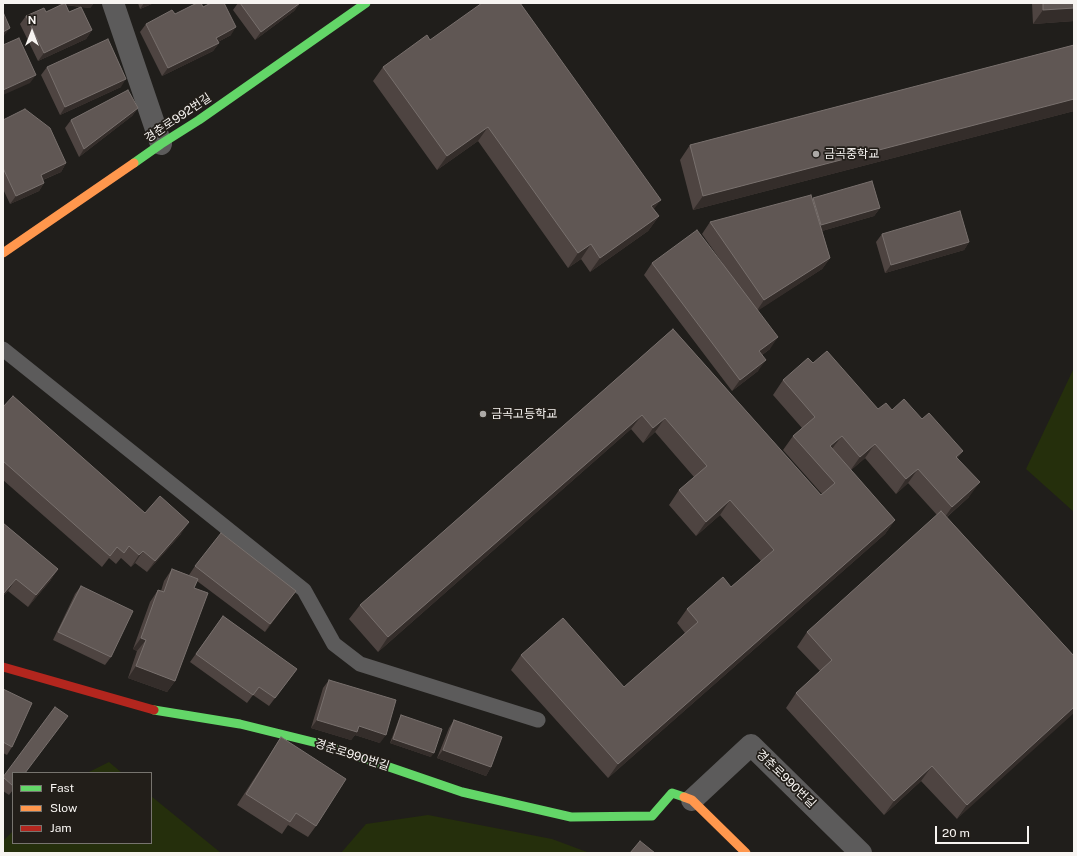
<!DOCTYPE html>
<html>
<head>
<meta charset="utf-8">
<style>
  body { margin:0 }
  #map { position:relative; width:1077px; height:856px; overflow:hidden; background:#201e1b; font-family:"Public Sans",sans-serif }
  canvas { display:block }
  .frame { position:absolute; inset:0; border:4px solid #f7f4f1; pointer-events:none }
  .legend { position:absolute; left:12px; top:772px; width:140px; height:72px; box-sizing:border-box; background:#221e19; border:1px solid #77746f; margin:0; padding:5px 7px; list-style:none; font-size:12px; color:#f7f4f1 }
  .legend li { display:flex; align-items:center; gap:8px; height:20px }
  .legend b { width:20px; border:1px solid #77746f }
  .north { position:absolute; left:12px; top:12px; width:40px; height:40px; -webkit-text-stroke:3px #221e19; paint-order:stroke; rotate:0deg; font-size:11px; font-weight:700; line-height:16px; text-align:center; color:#f7f4f1 }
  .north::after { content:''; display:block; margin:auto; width:14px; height:18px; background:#f7f4f1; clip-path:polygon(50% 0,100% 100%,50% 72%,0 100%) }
  .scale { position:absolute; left:935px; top:826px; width:94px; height:18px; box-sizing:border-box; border:2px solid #f7f4f1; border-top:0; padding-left:5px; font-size:12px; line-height:14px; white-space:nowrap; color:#f7f4f1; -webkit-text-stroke:3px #221e19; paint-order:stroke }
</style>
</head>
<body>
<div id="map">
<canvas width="1077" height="856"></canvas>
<div class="frame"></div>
<ul class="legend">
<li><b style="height:5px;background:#63d668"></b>Fast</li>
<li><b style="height:5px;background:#ff974d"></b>Slow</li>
<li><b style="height:5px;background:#b3261e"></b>Jam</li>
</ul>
<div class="north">N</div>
<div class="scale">20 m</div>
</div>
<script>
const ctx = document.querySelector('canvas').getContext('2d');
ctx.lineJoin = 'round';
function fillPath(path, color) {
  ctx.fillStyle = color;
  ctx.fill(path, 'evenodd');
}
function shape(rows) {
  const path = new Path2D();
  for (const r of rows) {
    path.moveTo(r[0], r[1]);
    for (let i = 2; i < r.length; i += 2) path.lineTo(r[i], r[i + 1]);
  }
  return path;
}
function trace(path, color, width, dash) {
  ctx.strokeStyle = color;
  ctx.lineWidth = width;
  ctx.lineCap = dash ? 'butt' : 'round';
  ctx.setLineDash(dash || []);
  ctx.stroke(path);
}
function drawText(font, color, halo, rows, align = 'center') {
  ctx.font = font + ' "Public Sans","Noto Sans KR",sans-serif';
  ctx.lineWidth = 3.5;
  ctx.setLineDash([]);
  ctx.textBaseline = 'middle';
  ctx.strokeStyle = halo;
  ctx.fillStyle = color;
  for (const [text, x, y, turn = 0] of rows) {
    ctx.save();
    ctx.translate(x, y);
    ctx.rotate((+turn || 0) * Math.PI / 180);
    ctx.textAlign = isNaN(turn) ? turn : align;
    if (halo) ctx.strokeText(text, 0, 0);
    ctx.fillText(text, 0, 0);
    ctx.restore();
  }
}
fillPath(shape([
  [1074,368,1074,512,1026,469],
  [109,762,122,773,87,773],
  [151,796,221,853,3,853,3,841,13,831,13,843,151,843],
  [428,815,552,839,587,852,341,853,366,824]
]), '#252f0c');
trace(shape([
  [3,349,304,590,334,644,360,664,538,720]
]), '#5c5b5b', 15);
trace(shape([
  [113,3,161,144],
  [692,800,751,745,861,853]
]), '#5c5b5b', 22);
trace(shape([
  [134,163,161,144,199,120,366,3],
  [154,710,240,724,325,745,462,792,571,817,652,816,672,793,684,797]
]), '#63d668', 9);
trace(shape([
  [3,253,134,163],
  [684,797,692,800,746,853]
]), '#ff974d', 9);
trace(shape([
  [3,667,154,710]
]), '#b3261e', 9);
fillPath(shape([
  [52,3,94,3,90,8,81,7,92,30,86,39,38,61,20,24,26,16,46,12,63,5],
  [66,5,80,7,69,12],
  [138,3,154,3,140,9],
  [238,3,300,3,294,11,255,40,233,10],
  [1032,3,1074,3,1074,21,1033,24],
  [203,7,231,35,218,42,219,43,213,51,162,76,140,32,146,24,175,14],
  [430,40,654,209,659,216,648,231,590,272,581,259,568,268,478,141,437,170,373,81,383,67],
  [1074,45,1074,111,693,210,680,160,690,145],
  [47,67,121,87,60,115,41,75],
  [138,108,132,116,79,157,65,128,71,120],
  [3,120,66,163,61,172,43,180,44,183,39,191,10,204,3,189],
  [813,198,880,208,874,216,822,231,830,258,822,269,758,310,770,349,762,355,758,371,732,391,644,275,652,263,723,264,702,234,710,222,812,199],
  [882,234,969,242,964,250,885,273,876,242],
  [673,329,821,495,822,494,783,450,793,436,802,428,773,395,783,380,813,363,878,409,892,410,958,458,969,497,947,517,1074,656,957,819,921,781,884,815,786,708,796,693,820,671,797,647,807,632,937,515,908,483,896,494,865,458,851,470,895,520,885,534,608,778,511,670,521,655,624,687,685,633,677,623,687,609,731,587,761,561,720,515,696,536,669,505,679,490,694,477,655,432,643,443,631,429,378,652,349,619,360,605],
  [3,407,145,513,181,534,147,572,135,563,131,567,121,558,116,564,109,558,102,567,3,480],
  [3,523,58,569,50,581,28,607,8,591,3,596],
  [195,566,296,591,265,632,197,581,194,588,175,681,167,692,128,678,137,651,133,649,150,602,158,590,161,591,164,581,172,569,191,576,189,575],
  [81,586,111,657,105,665,53,640,75,594],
  [223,616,297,669,269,706,253,695,247,703,190,662],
  [329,680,380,743,355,735,351,740,311,728,323,688],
  [3,689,12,747,7,755,3,753],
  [401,715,431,757,390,743,399,719],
  [454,720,491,767,486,776,437,758,449,728],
  [281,737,316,826,308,837,288,825,282,834,237,805],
  [13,773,13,790,9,795,3,791,3,777]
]), '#4e4441');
fillPath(shape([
  [52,3,94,3,90,8],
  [144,3,154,3,140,9],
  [300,3,294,11,255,40,261,32],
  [1074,8,1074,21,1033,24,1043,10],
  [236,27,231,35,210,46,216,38],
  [10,28,4,36,3,37,3,32],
  [92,30,86,39,38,61,44,53],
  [219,43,213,51,162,76,168,68],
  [36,75,30,83,3,95,3,90],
  [126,79,121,87,60,115,65,107],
  [1074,99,1074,111,693,210,703,196],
  [138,108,132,116,79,157,84,149],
  [488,127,478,141,437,170,447,156],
  [66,163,61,172,35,183,41,175],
  [44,183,39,191,10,204,16,196],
  [661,200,650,214,651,206],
  [880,208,874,216,815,233,821,225],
  [659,216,648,231,590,272,600,258],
  [969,242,964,250,885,273,891,265],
  [591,244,581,259,568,268,578,253],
  [830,258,822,269,756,312,764,300],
  [778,337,770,349,751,363,759,351],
  [766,360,758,371,732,391,740,380],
  [642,415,631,429,378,652,388,637],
  [665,418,655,432,643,443,653,428],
  [842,436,831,450,830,446],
  [875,444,865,458,850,471,860,457],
  [963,451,953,465,956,457],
  [918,469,908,483,896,494,906,479],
  [980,482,969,497,942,521,952,507],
  [730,500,720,515,696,536,706,522],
  [895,520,885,534,608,778,618,764],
  [189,522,181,534,147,572,155,561],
  [143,551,135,563,131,567,139,555],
  [58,569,50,581,28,607,36,595],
  [16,579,8,591,3,596,3,594],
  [296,591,290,599,265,632,270,624],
  [141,638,146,640,137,651,133,649],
  [136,666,175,681,167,692,128,678],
  [1074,707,1074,713,957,819,967,805],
  [317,720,359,726,386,735,380,743,355,735,351,740,311,728],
  [393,739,434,753,431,757,390,743],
  [443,750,491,767,486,776,437,758],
  [932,766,921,781,884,815,894,801]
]), '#342d2a');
const building = shape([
  [65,3,69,12,81,7,92,30,44,53,26,16,44,8,46,12,65,3],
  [197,3,201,3,203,7,211,3,224,3,236,27,216,38,219,43,168,68,146,24,172,10,175,14,197,3],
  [240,3,300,3,261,32,240,3],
  [482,3,520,3,661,200,651,206,659,216,600,258,591,244,578,253,488,127,447,156,383,67,427,35,430,40,482,3],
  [1043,3,1074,3,1074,8,1043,10,1043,3],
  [3,12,10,28,3,32,3,12],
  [19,38,36,75,3,90,3,45,19,38],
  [108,39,126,79,65,107,47,67,108,39],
  [1074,45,1074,99,703,196,690,145,1074,45],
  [128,90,138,108,84,149,71,120,128,90],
  [25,109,50,128,66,163,41,175,44,183,16,196,3,168,3,120,25,109],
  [872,181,880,208,821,225,813,198,872,181],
  [811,195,830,258,764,300,710,222,811,195],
  [960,211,969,242,891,265,882,234,960,211],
  [697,230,778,337,759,351,766,360,740,380,652,263,697,230],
  [673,329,821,495,835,483,793,436,815,417,783,380,808,358,813,363,827,351,878,409,886,403,892,410,904,399,922,419,929,413,963,451,956,457,980,482,952,507,918,469,906,479,875,444,860,457,842,436,830,446,895,520,618,764,521,655,563,618,624,687,698,622,687,609,723,577,731,587,774,550,730,500,706,522,679,490,707,466,665,418,653,428,642,415,388,637,360,605,673,329],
  [13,396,145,513,160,496,189,522,155,561,143,551,139,555,129,546,124,553,117,547,110,556,3,461,3,407,13,396],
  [941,511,1074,656,1074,707,967,805,932,766,894,801,796,693,832,660,807,632,941,511],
  [3,523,58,569,36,595,16,579,3,594,3,523],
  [221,533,296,591,270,624,195,566,221,533],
  [172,569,198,579,194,588,208,593,175,681,136,666,146,640,141,638,158,590,164,592,172,569],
  [81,586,133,611,111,657,58,632,81,586],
  [223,616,297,669,275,698,259,687,253,695,196,654,223,616],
  [329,680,396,700,386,735,359,726,357,732,317,720,329,680],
  [3,689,32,703,12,747,3,742,3,689],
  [55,707,68,716,25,773,13,773,13,786,3,777,55,707],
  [401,715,442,729,434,753,393,739,401,715],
  [454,720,502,737,491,767,443,750,454,720],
  [281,737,346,779,316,826,296,813,290,822,246,794,281,737],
  [640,841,655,853,630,853,640,841]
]);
fillPath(building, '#605754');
trace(building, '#78706d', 1);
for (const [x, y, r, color] of [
  [816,154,4,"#aca9a6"],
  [483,414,4,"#aca9a6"]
]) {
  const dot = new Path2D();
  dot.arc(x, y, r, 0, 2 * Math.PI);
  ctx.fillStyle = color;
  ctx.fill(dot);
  trace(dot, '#221e19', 1.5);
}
drawText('12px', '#f7f4f1', '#221e19', [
  ["경춘로992번길",178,118,-34],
  ["경춘로990번길",352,755,18],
  ["경춘로990번길",786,779,44]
]);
drawText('12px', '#f7f4f1', '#221e19', [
  ["금곡중학교",824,154],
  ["금곡고등학교",491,414]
], 'left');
</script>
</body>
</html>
